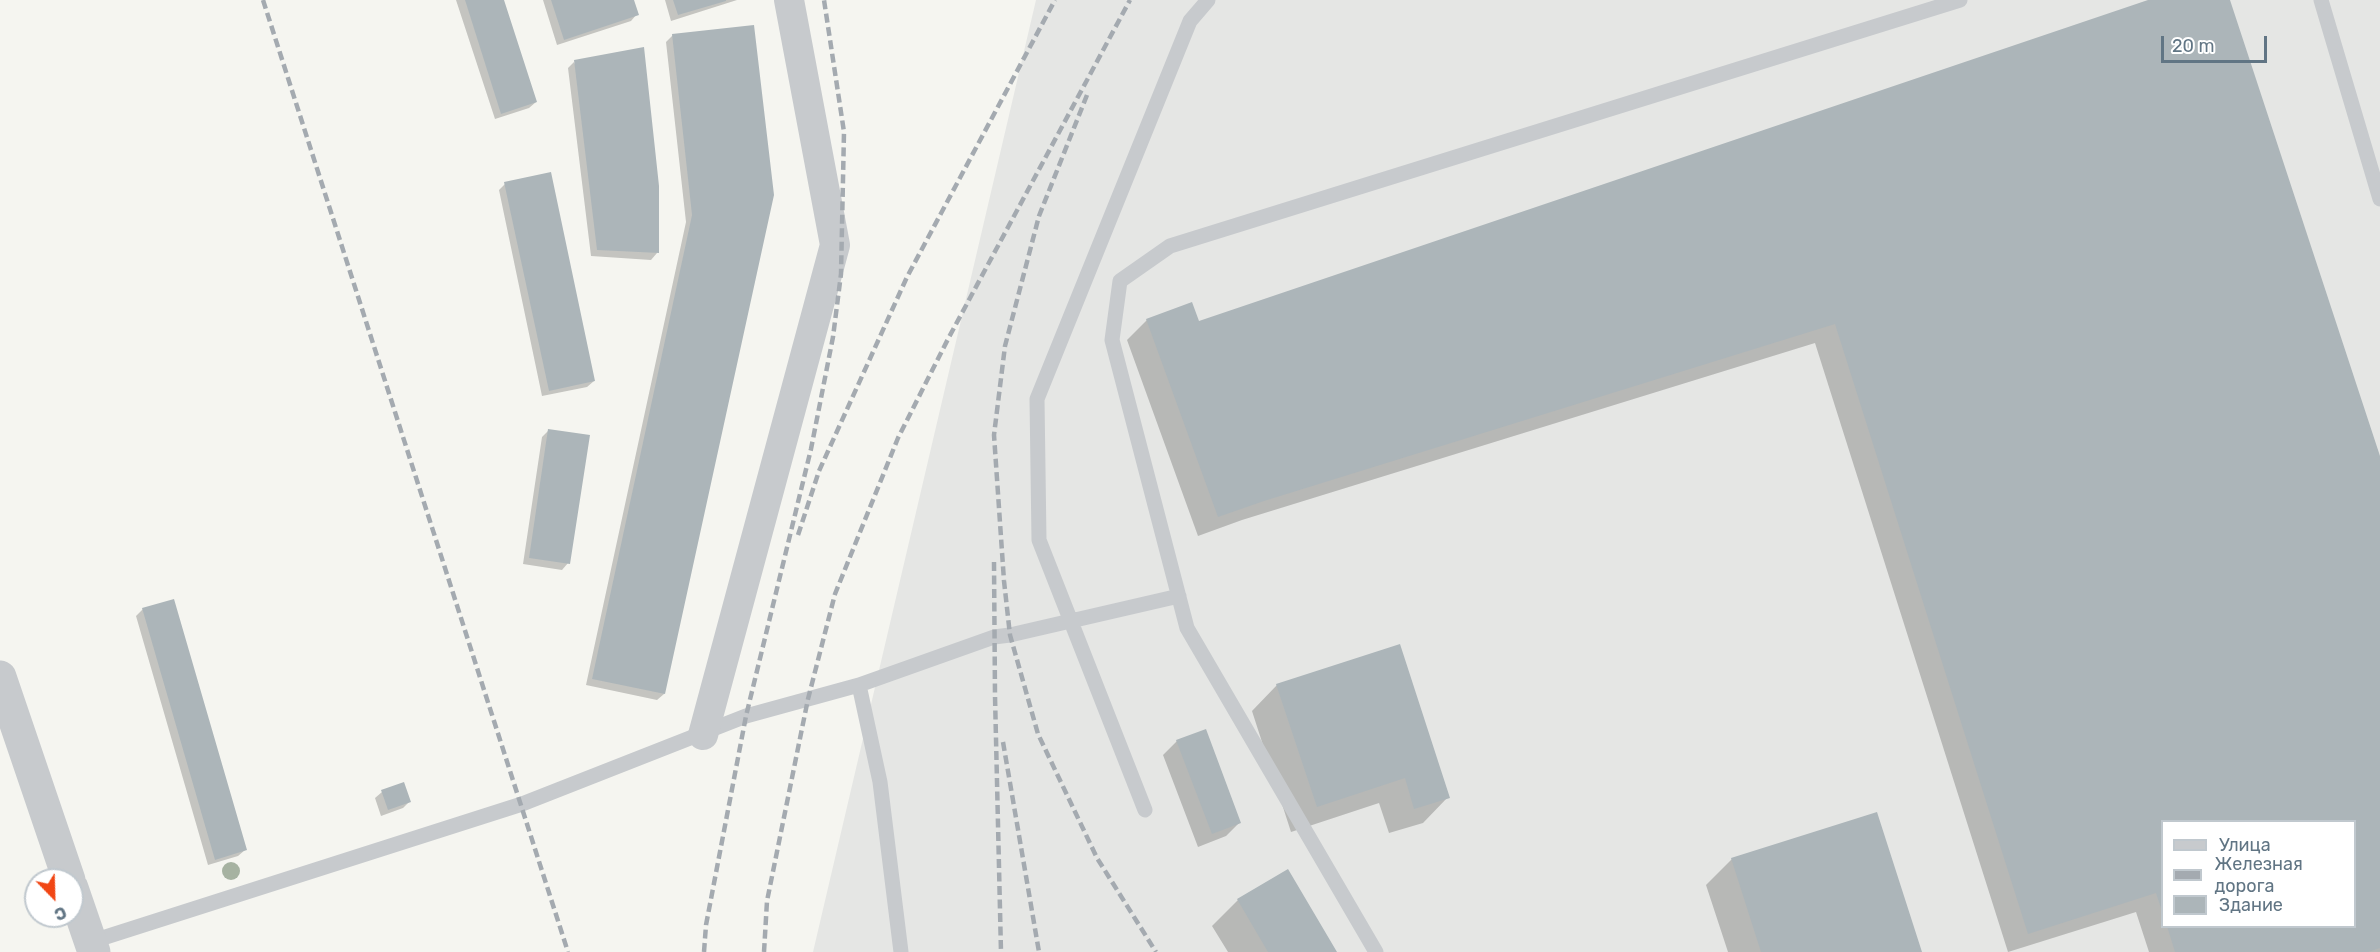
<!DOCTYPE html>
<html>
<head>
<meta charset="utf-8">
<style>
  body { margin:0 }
  #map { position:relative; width:2380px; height:952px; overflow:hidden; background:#f5f5f0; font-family:Rubik,sans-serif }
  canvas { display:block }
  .legend { position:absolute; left:2161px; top:820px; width:195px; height:108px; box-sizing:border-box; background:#fff; border:2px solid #c0c8ce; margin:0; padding:8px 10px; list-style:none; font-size:18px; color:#617584 }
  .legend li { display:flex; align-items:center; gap:12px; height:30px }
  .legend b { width:30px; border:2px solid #c0c8ce }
  .north { position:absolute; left:24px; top:868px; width:60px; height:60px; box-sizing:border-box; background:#fff; border:2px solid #c0c8ce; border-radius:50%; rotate:157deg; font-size:16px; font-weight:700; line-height:24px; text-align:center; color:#617584 }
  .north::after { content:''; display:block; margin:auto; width:21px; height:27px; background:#f14614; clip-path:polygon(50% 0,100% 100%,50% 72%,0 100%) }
  .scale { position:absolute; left:2161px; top:36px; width:106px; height:27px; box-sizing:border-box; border:3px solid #617584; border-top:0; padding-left:8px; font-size:18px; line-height:21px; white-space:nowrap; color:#617584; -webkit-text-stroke:4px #fff; paint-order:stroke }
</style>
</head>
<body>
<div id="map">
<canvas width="2380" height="952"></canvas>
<ul class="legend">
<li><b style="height:8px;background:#c7cacd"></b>Улица</li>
<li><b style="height:8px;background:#a4aab0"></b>Железная дорога</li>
<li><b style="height:16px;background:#acb5b9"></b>Здание</li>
</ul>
<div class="north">С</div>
<div class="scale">20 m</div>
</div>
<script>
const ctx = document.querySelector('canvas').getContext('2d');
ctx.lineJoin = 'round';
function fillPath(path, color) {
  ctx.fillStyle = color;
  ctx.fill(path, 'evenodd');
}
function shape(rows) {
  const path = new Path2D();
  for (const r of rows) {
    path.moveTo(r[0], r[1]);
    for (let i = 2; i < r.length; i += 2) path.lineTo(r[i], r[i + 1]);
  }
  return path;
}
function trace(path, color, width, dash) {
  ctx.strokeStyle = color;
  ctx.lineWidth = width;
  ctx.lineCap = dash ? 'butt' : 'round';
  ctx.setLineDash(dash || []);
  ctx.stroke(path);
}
fillPath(shape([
  [1036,0,2380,0,2380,952,813,952],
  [2162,822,2354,822,2354,926,2162,926]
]), '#e5e6e4');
fillPath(shape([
  [456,0,503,0,536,102,529,108,495,119],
  [543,0,633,0,637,14,631,21,557,45],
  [665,0,737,0,671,21],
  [2153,0,2228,0,2380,460,2380,952,2149,952,2136,912,2008,952,1815,343,1242,520,1198,536,1127,340,1147,320,1198,323],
  [2162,822,2354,822,2354,926,2162,926],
  [753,27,664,694,657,700,586,685,686,222,666,42,673,35],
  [574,62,657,253,651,260,591,256,568,68],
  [505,184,594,381,587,387,542,396,499,190],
  [549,430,568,563,562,570,523,564,542,437],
  [143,609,245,850,238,856,208,865,136,616],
  [1277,685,1448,797,1423,823,1389,833,1379,803,1291,832,1252,711],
  [1177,741,1240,822,1226,836,1198,847,1163,755],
  [382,792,409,802,403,808,381,816,375,798],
  [1732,859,1920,952,1728,952,1706,885],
  [1288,871,1336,952,1228,952,1212,926,1238,900]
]), '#0003');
fillPath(shape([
  [465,0,504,0,537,102,501,114],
  [551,0,634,0,639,15,564,40],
  [673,0,726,0,726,1,678,15],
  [2148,0,2230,0,2380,456,2380,948,2368,952,2175,952,2167,926,2354,926,2354,822,2162,822,2162,911,2156,893,2028,934,1835,324,1264,501,1218,517,1146,319,1192,302,1199,321],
  [754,25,774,195,665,694,592,679,692,215,672,34],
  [644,47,659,186,659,253,597,250,574,60],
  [551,172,595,381,549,391,504,182],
  [548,429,590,435,570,564,529,558],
  [174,599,247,850,215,860,142,608],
  [1400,644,1450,798,1414,809,1405,778,1317,807,1276,684],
  [1206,729,1241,823,1212,834,1176,740],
  [404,782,411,802,388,810,381,790],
  [1877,812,1922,952,1761,952,1731,858],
  [1288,869,1337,952,1268,952,1237,899]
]), '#acb5b9');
trace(shape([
  [2321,0,2380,199],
  [859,685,994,637,1010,635,1179,596],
  [1145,810,1039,540,1037,399,1190,21,1208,0],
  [90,942,522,804,746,716,859,685,880,782,901,952],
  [1376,952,1187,628,1112,340,1120,281,1170,246,1960,0]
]), '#c7cacd', 15);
trace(shape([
  [703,735,835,245,789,0]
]), '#c7cacd', 30);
trace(shape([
  [0,677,69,880],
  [72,888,94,952]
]), '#c7cacd', 33);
trace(shape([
  [263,0,568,952],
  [1087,95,1039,216,1005,346,994,435,1004,581,1010,635,1038,734,1097,858,1156,952],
  [798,535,819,471,907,277,1055,0],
  [994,562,995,696,1001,952],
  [1003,742,1039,952],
  [704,952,706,925,746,716,811,449,833,337,841,274,844,132,824,0],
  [764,952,767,901,808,699,835,594,898,438,948,339,1130,0]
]), '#a4aab0', 4.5, [9, 4.5]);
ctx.fillStyle = '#a6b2a1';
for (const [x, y] of [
  [231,871]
]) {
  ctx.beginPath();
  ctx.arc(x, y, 9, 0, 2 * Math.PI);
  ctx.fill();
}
</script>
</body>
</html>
